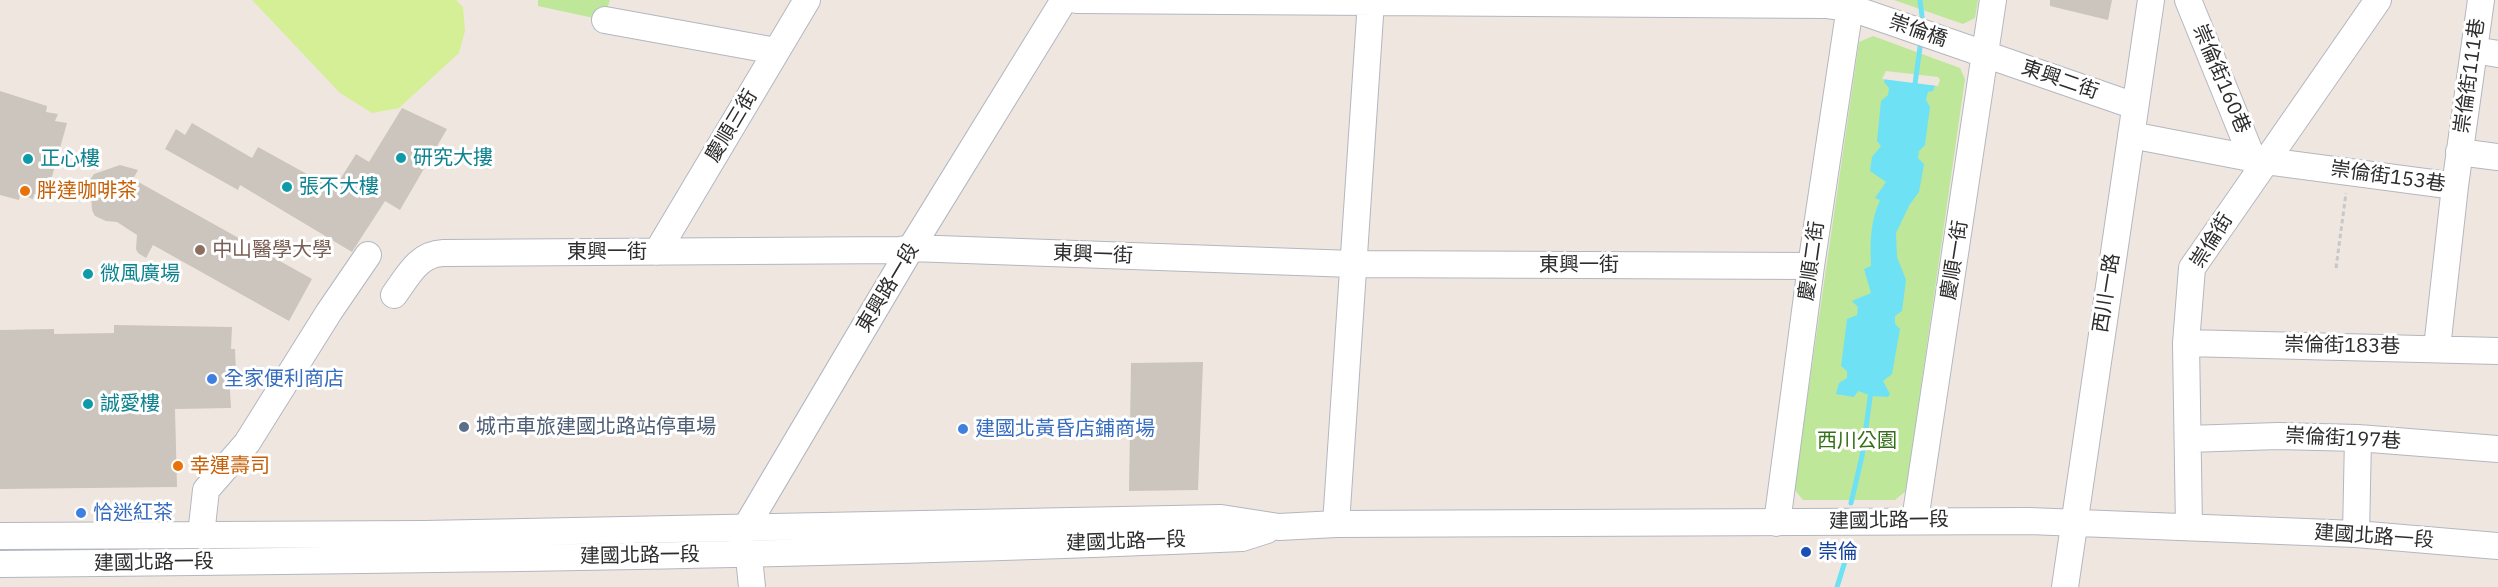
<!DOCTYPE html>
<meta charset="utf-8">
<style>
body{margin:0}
canvas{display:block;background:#efe6df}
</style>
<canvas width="2498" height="587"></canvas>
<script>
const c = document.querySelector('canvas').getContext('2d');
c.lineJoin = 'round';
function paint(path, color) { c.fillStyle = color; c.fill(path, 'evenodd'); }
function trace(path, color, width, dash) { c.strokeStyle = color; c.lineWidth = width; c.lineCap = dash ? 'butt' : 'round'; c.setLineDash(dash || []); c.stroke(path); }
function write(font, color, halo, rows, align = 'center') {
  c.font = font + ' "IBM Plex Sans","Noto Sans TC",sans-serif'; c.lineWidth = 6; c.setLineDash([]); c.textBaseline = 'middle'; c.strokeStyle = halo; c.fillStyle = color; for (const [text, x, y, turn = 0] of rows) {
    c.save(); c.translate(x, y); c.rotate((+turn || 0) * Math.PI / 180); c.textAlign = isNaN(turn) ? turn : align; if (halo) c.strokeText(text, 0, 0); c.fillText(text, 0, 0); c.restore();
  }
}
paint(new Path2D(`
 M538 0H610L603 20 538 6Z
 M1894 0H1978L1975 18 1963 24Z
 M1873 36 1960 68 1965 79 1906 491 1895 500H1803L1794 489 1859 42Z`), '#bee79a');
paint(new Path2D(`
 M252 0H456L463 7 465 31 459 53 399 108 372 113 340 93Z`), '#d4ef96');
paint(new Path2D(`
 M1886 74 1937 80 1933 91 1928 92 1926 100 1930 107 1925 145 1919 151 1918 158 1924 164 1919 192 1910 204 1896 233 1897 257 1906 280 1902 311 1895 316V324L1900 329 1892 374 1883 381 1890 394 1888 397 1872 396 1858 391 1854 397 1836 394 1839 383 1847 378V371L1841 366 1847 319 1857 315 1858 307 1852 301 1871 293 1864 269 1871 266C1870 243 1870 222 1880 200L1875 198 1886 182 1870 171 1872 157 1881 146 1877 141 1881 101 1888 95 1889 88 1884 82Z`), '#6fe1f4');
paint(new Path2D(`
 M1886 71 1938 77 1940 80 1938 86 1882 79Z`), '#efe6df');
trace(new Path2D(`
 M1920 0 1923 25
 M1915 84 1921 40
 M1851 503 1862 456 1871 391
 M1837 587 1847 555`), '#6fe1f4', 5);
paint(new Path2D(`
 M2050 0H2112L2108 20 2050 6Z
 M0 91 47 106 46 112 58 114 55 121 67 123 46 198 34 194 33 199 20 195 19 200 0 195Z
 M402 108 447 129 400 210 385 201 352 252 240 185 238 190 165 149 176 129 185 135 192 123 252 158 258 147 334 189 356 154 369 162Z
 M120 165 138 170 133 179 312 279 289 321 153 245 146 258 138 253 136 249 137 235 117 222 106 221 95 216 92 210 90 180 94 174Z
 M114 325 232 327 231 349H235L236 374 229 375 231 408 175 409 177 487 0 489V330L54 329V334L114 333Z
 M1203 362 1198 490 1129 491 1131 363Z`), '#cbc5be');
const minor = new Path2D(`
 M1077 0 1826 5 1854 9 2135 106
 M2188 0 2258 172
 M605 20 776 51
 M2474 50 2498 54
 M2131 135 2266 161 2455 186 2437 348
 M2459 152 2498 157
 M2455 186 2481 0
 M657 252 807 0
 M394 295C408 276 418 254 443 253L900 250 911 248 1352 264 1811 266
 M2186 343 2498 351
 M2188 439 2278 436 2358 438 2498 449
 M1915 520 1993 0
 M1777 523 1811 266 1851 0
 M1336 524 1371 1
 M2189 527 2186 343 2192 268 2378 0
 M2356 534 2358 438
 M201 535 206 490 247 443 329 312 368 255
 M0 536 425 534 1221 518 1279 527 1336 524 2029 521 2356 534 2498 546
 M0 564C414 560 828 556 1242 538L1267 530
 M752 587 746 527 911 248 1064 0
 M2065 587 2151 0`);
trace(minor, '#b3b7c1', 28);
trace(new Path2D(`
 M2336 268 2346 193`), '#c8c8c8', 3, [4.5, 3]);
trace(minor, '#fff', 26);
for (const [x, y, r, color] of [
 [401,158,6,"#0f9aa8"],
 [28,159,6,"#0f9aa8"],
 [287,187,6,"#0f9aa8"],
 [25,191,6,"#e8710a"],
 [200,250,6,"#8d6e63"],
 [88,274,6,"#0f9aa8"],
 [212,379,6,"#3f7fe0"],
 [88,404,6,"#0f9aa8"],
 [464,427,6,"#5c6f8a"],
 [963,429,6,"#3f7fe0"],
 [178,466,6,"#e8710a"],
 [81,513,6,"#3f7fe0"],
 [1806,552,6,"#1a4fb4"]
]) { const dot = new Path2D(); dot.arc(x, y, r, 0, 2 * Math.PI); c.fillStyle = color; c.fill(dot); trace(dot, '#fff', 2); }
write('20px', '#2d2d2d', '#fff', [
 ["崇倫橋",1918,31,19],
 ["崇倫街111巷",2470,76,-82],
 ["崇倫街160巷",2221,79,67],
 ["東興二街",2060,80,19],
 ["慶順三街",732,126,-59],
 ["崇倫街153巷",2388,177,8],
 ["崇倫街",2212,241,-58],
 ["東興一街",607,252],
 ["東興一街",1093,255,2],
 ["慶順一街",1955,260,-81],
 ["慶順二街",1812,261,-82],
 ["東興一街",1579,265],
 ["東興路一段",888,288,-59],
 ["西川一路",2107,293,-81],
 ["崇倫街183巷",2342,346,1],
 ["崇倫街197巷",2343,439,3],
 ["建國北路一段",1889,521,-1],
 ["建國北路一段",2374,537,4],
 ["建國北路一段",1126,542,-2],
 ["建國北路一段",640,556,-1],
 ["建國北路一段",154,563,-1]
]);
write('20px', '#0d838f', '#fff', [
 ["研究大摟",413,158],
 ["正心樓",40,159],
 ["張不大樓",299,187],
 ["微風廣場",100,274],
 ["誠愛樓",100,404]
], 'left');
write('20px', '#c56008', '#fff', [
 ["胖達咖啡茶",37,191],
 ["幸運壽司",190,466]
], 'left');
write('20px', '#785e54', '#fff', [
 ["中山醫學大學",212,250]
], 'left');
write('20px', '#366cbe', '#fff', [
 ["全家便利商店",224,379],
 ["建國北黃昏店鋪商場",975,429],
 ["恰迷紅茶",93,513]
], 'left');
write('20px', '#4e5e75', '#fff', [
 ["城市車旅建國北路站停車場",476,427]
], 'left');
write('20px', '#357018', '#fff', [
 ["西川公園",1857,441]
]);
write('20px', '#164399', '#fff', [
 ["崇倫",1818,552]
], 'left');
</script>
